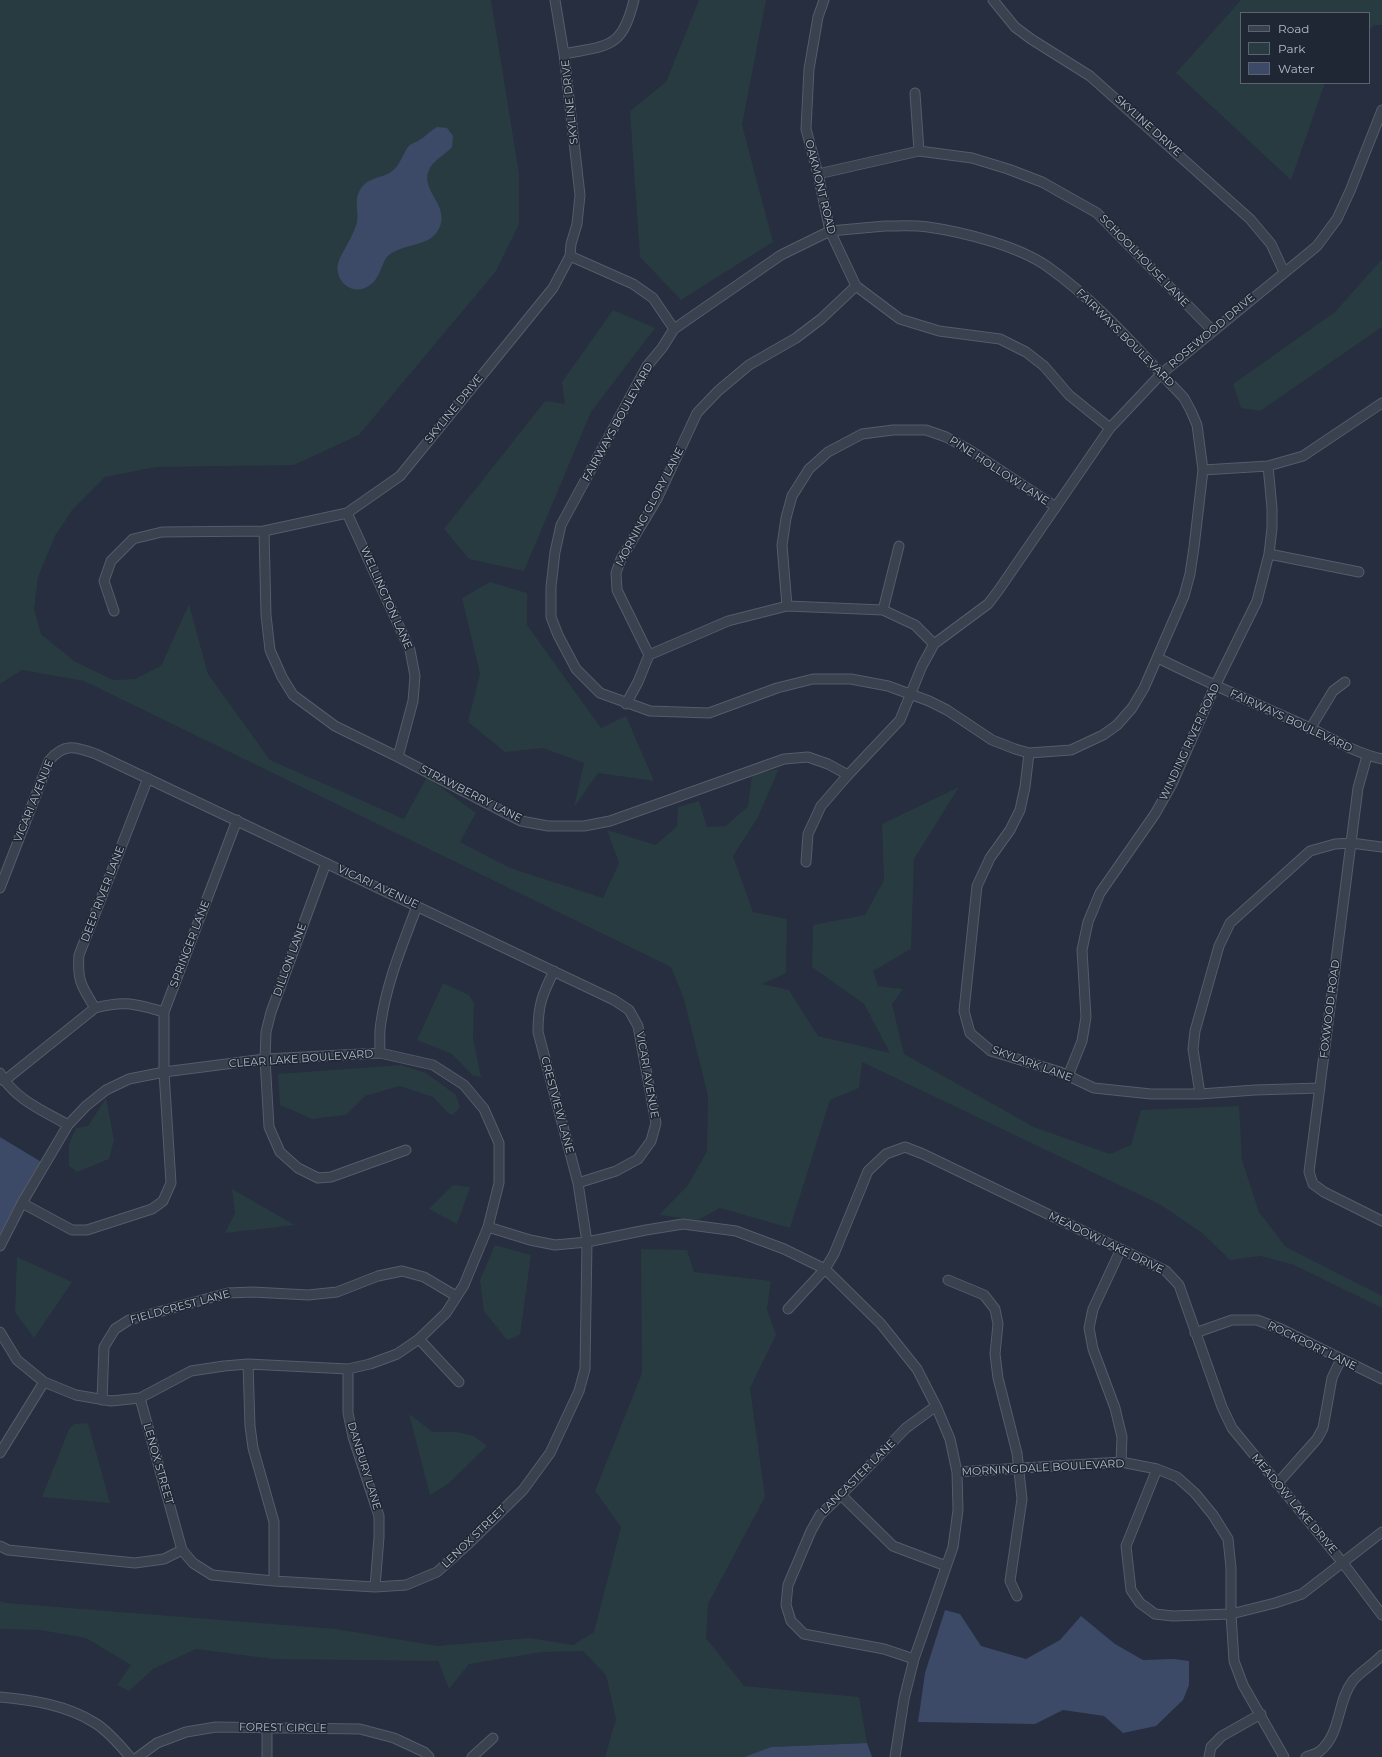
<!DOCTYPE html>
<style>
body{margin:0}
#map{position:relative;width:1382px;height:1757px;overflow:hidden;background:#262e3f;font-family:Montserrat,sans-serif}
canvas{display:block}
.legend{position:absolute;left:1240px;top:12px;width:130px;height:72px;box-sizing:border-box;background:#1f2634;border:1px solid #5c6270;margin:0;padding:5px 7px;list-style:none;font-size:12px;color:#b7bcca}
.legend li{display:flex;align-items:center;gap:8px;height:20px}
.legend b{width:20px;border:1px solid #5c6270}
</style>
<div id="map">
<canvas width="1382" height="1757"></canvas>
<ul class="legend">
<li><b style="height:5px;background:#3a414f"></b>Road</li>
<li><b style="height:11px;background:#283b40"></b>Park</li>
<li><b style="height:11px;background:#3c4a67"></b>Water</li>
</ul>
</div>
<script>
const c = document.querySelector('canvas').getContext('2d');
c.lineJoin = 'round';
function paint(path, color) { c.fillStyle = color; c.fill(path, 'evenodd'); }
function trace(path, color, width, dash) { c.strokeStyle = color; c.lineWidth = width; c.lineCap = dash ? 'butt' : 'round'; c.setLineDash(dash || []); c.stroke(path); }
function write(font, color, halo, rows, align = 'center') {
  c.font = font + ' Montserrat,sans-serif'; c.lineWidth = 3; c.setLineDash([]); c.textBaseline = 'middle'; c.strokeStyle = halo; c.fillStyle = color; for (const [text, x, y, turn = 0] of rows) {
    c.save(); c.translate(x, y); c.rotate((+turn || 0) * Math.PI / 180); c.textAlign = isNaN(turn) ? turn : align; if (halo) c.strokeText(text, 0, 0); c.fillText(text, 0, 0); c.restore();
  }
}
paint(new Path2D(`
 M0 0H491L519 174V224L496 271 359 435 294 465 156 467 105 477 73 509 55 536 38 577 34 609 41 634 74 661 113 680 135 679 161 666 189 604 208 674 270 760 404 819 427 777 476 813 460 842 510 868 603 898 619 863 607 830 656 845 677 826 678 807 699 801 707 827 726 826 748 806 752 774 779 769 758 817 733 856 753 912 787 919 786 973 762 984 789 990 818 1036 890 1053 864 1004 812 967 813 925 865 915 884 880 882 824 959 787 914 859 911 949 873 971 878 986 903 989 892 1004 904 1054 1034 1127 1110 1154 1131 1145 1141 1110 1239 1106 1242 1160 1259 1212 1286 1247 1382 1296V1308L1294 1265 1261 1256 1230 1260 1202 1233 1161 1205 862 1062 859 1088 830 1100 790 1228 720 1208 698 1220 659 1215 688 1185 707 1151 708 1096 684 999 671 967 84 681 22 670 0 684Z
 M699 0H766L742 125 773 242 681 300 640 257 630 111 666 82Z
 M1241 0H1382V25H1374L1369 30V13H1241V83H1325L1291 180 1176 73Z
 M1382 259V327L1260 411 1241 408 1233 384 1335 312Z
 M613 310 655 328 591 412 524 571 469 559 444 529 545 401 565 404 562 382Z
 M490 582 527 593V625L601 728 626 716 654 781 598 773 574 807 584 763 543 748 505 752 468 722 480 674 462 598Z
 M443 983 469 995 474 1003 473 1038 481 1077 473 1076 452 1054 417 1040Z
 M401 1065 426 1073 456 1095 460 1107 453 1115 448 1113 433 1097 400 1086 365 1096 346 1115 312 1119 280 1105 278 1074Z
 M106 1098 114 1140 109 1159 77 1172 69 1166V1144L76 1128 88 1126Z
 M453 1185 470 1187 457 1224 429 1209Z
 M232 1189 295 1225 225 1233 235 1213Z
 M495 1245 531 1255 520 1335 507 1340 484 1311 480 1280Z
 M641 1249 687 1250 694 1272 771 1281 767 1309 776 1335 750 1388 765 1497 708 1604 706 1638 744 1686 859 1697 867 1743 771 1747 744 1757H605L616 1719 606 1675 583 1651 542 1652 469 1664 449 1689 438 1661 273 1659 196 1649 153 1669 129 1691 117 1685 131 1665 86 1638 40 1630 0 1629V1601L6 1603 336 1629 438 1646 530 1638 573 1645 594 1632 621 1527 595 1491 642 1373Z
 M17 1257 72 1282 34 1338 15 1312Z
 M409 1414 433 1432H457L474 1436 487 1446 448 1484 430 1495Z
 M88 1423 110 1503 42 1497 69 1429 74 1424Z`), '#283b40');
paint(new Path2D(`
 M437 127 447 128 453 136 452 147C445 155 433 160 429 170 419 191 454 208 437 232 428 246 403 244 389 255 382 260 381 278 370 285 352 299 330 278 340 258 346 246 354 234 357 222 359 212 354 202 359 192 366 177 380 179 391 172 400 166 402 155 408 147 410 144 414 143 418 141 425 137 430 131 437 127Z
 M0 1137 43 1163 0 1241Z
 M945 1610 960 1614 981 1646 1026 1659 1060 1640 1081 1616 1115 1644 1143 1660 1174 1659 1189 1661V1685L1183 1700 1156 1726 1123 1733 1104 1716 1063 1710 1035 1724 918 1722 925 1673Z
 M867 1743 872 1757H744L771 1747Z`), '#3c4a67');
const minor = new Path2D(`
 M824 0 818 17 809 69 806 129 818 174 830 231 856 286 900 319 939 331 1000 339 1026 352 1044 366 1069 395 1110 428
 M993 0 1015 27 1031 39 1090 76 1250 219 1271 244 1284 272
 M564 54C609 45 622 49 634 0
 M915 93 919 151
 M818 174 919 151 972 158 1008 169 1042 182 1097 213 1213 331
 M885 226C899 226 914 225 928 227 963 232 1019 246 1048 267 1099 303 1141 353 1184 398L1191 411 1197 425 1203 470 1194 547 1190 574 1184 596 1144 688 1132 708 1117 725 1103 735 1071 750 1029 753 1015 749 992 740 947 710 929 701 888 686 851 679H813L777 688 709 713 650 711 600 693 576 669 558 635 551 617V587L555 552 561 525 647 366 662 348 674 329 781 255 830 231Z
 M570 256 633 284 653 298 674 329
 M1203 470 1268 466 1303 456 1382 403
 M347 513 410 650 415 676 413 701 398 757
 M264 531 266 615 270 650 282 677 293 695 335 726 398 757 521 821 548 826H584L610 821 784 759 808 757 828 764 848 775
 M1269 554 1359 572
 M787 606 782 545 786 518 792 496 809 469 828 452 862 434 893 430H926L946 437 968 449 1056 507
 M883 610 899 546
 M114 611 104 581 111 561 133 539 162 532 264 531 347 513 400 476 553 288 570 256 571 244 577 224 580 195 564 54 555 0
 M649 655 617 590 616 573 621 559 657 499 697 413 718 391 749 365 796 338 821 319 856 286
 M1158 658C1208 683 1259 705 1310 728 1334 740 1356 753 1382 759
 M626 704 638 682 649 655 728 621 787 606 883 610 915 625 934 644
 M1310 729 1333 691 1345 682
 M1029 753 1025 787 1020 810 1010 830 990 858 977 886 964 1011 970 1033 991 1051 1060 1072 1094 1088 1151 1094H1200L1255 1090 1320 1088
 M1367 756 1358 788 1309 1172 1313 1184 1324 1192 1382 1221
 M806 862 808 834 821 806 848 775 900 720 922 666 934 644 988 604 998 591 1110 428 1161 374 1317 246 1337 219 1350 191 1382 110
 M326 863 271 1012 266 1032 265 1059 269 1127 280 1152 298 1168 318 1178 331 1177 406 1150
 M0 888 49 761C64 742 76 747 96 754L614 1000 629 1010 638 1026 656 1123 651 1141 638 1159 616 1171 578 1183
 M95 1008C82 987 77 981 79 955L148 778
 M380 1053C380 1043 379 1032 381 1022 387 981 403 944 417 906
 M0 1073C14 1099 44 1111 68 1125
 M1068 1076 1082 1041 1086 1017 1082 950 1088 922 1100 893 1155 814 1172 784 1215 686 1257 601 1269 554 1272 528V508L1268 466
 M4 1081 95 1008C125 1000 135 1004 164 1012
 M1200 1094 1193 1049 1195 1031 1219 946 1230 923 1310 851 1335 844 1351 843 1382 847
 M22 1203 72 1230H87L152 1209 163 1201 171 1183 164 1072V1012L237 820
 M488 1227 530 1240 555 1245 587 1242 646 1230 683 1224 736 1231 784 1249 825 1269 881 1324 917 1369 936 1406 950 1439 957 1472 958 1510 953 1547 914 1659 904 1699 895 1757
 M0 1246 22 1203 68 1125 86 1106 106 1090 129 1079 164 1072 265 1059 380 1053 433 1065 464 1085 484 1109 499 1143V1183L488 1227 464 1285 446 1313 419 1339 397 1354 370 1364 348 1369 248 1364 224 1366 191 1371 140 1398 111 1401 76 1395 44 1382 17 1360 0 1332
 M1121 1249 1093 1309 1089 1328 1093 1349 1115 1408 1122 1437 1121 1462
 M948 1280 984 1295 995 1309 998 1324 995 1354 998 1378 1017 1453 1022 1499 1010 1581 1017 1596
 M788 1309 825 1269 834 1254 868 1171 886 1154 905 1147 923 1154 1166 1271 1179 1285 1222 1407 1232 1428 1343 1563 1382 1615
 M1195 1333 1232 1320H1257L1281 1329 1382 1379
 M419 1339 459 1382
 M248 1364 250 1426 253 1448 274 1522V1581
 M348 1369V1413L353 1437 379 1516V1537L375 1587
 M140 1398 182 1550 193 1563 212 1575 274 1581 375 1587 406 1585 437 1572 466 1546 523 1490 550 1453 579 1391 585 1369 587 1242 578 1183 538 1032C538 1005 542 995 554 971
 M102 1400 104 1347 115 1329 129 1320 228 1293 253 1292 308 1295 337 1292 378 1276 402 1271 424 1277 456 1296
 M0 1453 44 1382
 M1157 1469 1126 1546 1131 1590 1140 1603 1155 1614 1173 1616 1231 1614 1275 1603 1302 1594 1382 1532
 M957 1472 1121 1462 1157 1469 1177 1477 1195 1493 1213 1515 1228 1539 1231 1568V1614L1234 1661 1243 1685 1284 1757
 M1277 1484 1317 1439 1323 1428 1332 1378 1341 1359
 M841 1495 893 1546 946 1566
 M0 1546 8 1550 135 1563 164 1559 182 1550
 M914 1659 884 1649 804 1634 791 1621 786 1605 788 1585 811 1531 820 1515 841 1495 906 1428 936 1406
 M0 1697C32 1700 67 1705 95 1723 108 1731 120 1745 130 1757
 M267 1727V1757
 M138 1757 157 1743 186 1732 216 1727 360 1729 394 1738 424 1752 429 1757
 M472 1757 493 1738
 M1209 1757 1211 1747 1222 1736 1261 1714
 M1306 1757C1311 1755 1317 1754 1320 1751 1341 1734 1337 1702 1352 1682 1357 1674 1374 1664 1382 1655`);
trace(minor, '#555c6a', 11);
trace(minor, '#3a414f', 9);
write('11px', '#b7bcca', '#1f2634', [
 ["SKYLINE DRIVE",570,102,-96],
 ["SKYLINE DRIVE",1148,126,42],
 ["OAKMONT ROAD",820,187,76],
 ["SCHOOLHOUSE LANE",1144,261,46],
 ["ROSEWOOD DRIVE",1212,331,-40],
 ["FAIRWAYS BOULEVARD",1125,338,45],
 ["SKYLINE DRIVE",454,409,-51],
 ["FAIRWAYS BOULEVARD",618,422,-61],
 ["PINE HOLLOW LANE",999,471,33],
 ["MORNING GLORY LANE",650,507,-62],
 ["WELLINGTON LANE",386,598,66],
 ["FAIRWAYS BOULEVARD",1291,721,25],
 ["WINDING RIVER ROAD",1190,742,-65],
 ["STRAWBERRY LANE",471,794,27],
 ["VICARI AVENUE",34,801,-68],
 ["VICARI AVENUE",378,887,25],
 ["DEEP RIVER LANE",103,894,-69],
 ["SPRINGER LANE",190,944,-69],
 ["DILLON LANE",290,960,-70],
 ["FOXWOOD ROAD",1330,1009,-83],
 ["CLEAR LAKE BOULEVARD",301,1059,-4],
 ["SKYLARK LANE",1032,1064,20],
 ["VICARI AVENUE",647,1075,80],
 ["CRESTVIEW LANE",557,1105,75],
 ["MEADOW LAKE DRIVE",1106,1243,26],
 ["FIELDCREST LANE",180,1307,-15],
 ["ROCKPORT LANE",1312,1346,26],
 ["LENOX STREET",158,1464,74],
 ["DANBURY LANE",364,1466,73],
 ["MORNINGDALE BOULEVARD",1043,1468,-3],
 ["LANCASTER LANE",858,1477,-45],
 ["MEADOW LAKE DRIVE",1294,1504,50],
 ["LENOX STREET",474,1537,-44],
 ["FOREST CIRCLE",283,1728,1]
]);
</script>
